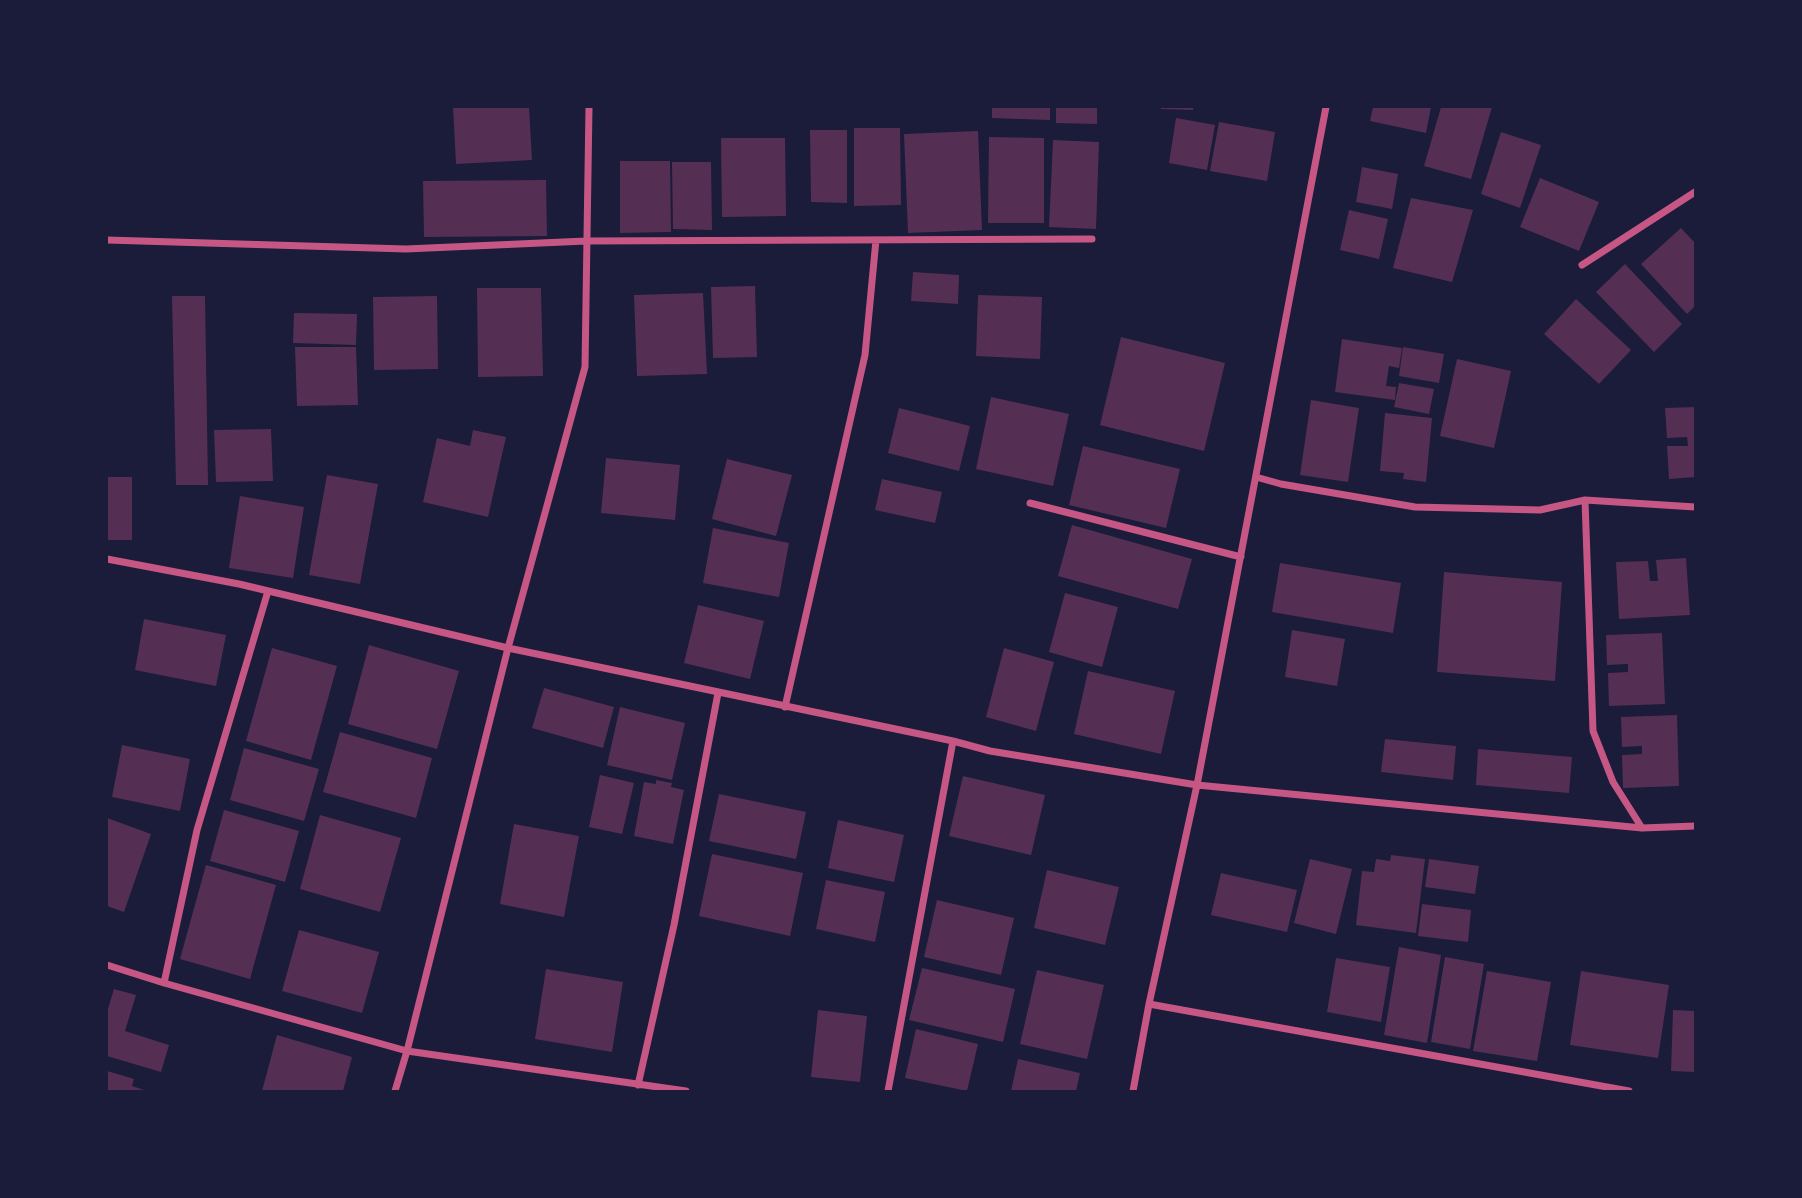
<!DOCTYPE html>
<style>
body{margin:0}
#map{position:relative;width:1802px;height:1198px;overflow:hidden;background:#1b1b3a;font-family:"PT Sans",sans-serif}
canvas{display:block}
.frame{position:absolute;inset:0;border:108px solid #1b1b3a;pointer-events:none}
</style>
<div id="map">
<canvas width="1802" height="1198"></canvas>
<div class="frame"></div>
</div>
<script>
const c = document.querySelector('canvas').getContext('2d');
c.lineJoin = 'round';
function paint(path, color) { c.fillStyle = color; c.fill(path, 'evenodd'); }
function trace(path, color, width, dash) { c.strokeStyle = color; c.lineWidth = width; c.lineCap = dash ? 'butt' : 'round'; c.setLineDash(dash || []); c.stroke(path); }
paint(new Path2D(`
 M453 107H529L532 160 456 164Z
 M992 107H1050V120L992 118Z
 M1056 107H1097V124L1056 123Z
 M1161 107H1193V110L1161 109Z
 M1373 107H1431L1426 133 1370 121Z
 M1441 107H1492L1471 179 1424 166Z
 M1176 118 1215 125 1207 170 1169 163Z
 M1219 122 1275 132 1267 181 1210 171Z
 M854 128H900L901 205 854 206Z
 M810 130H847V203L811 202Z
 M978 131 982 230 908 233 904 134Z
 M1501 132 1541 145 1520 208 1481 194Z
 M989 137 1044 138V223H988Z
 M721 138H785L786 216 722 217Z
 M1053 140 1099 142 1096 229 1049 227Z
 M620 161H670L671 232 620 233Z
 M672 162H711L712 230 673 229Z
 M1362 167 1398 174 1392 209 1356 202Z
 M1540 178 1599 202 1579 251 1520 227Z
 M546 180 547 236 424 237 423 181Z
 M1411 198 1473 210 1452 282 1393 268Z
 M1349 210 1388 219 1379 259 1340 250Z
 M1681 228 1695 243V306L1687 314 1641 264Z
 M1625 264 1682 324 1654 352 1596 292Z
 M913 272 959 275 958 304 911 301Z
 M755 286 757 357 713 358 711 287Z
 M477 288H541L543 376 478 377Z
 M703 293 707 374 637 376 634 295Z
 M978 295 1042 297 1040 359 976 356Z
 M172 296H205L208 485H176Z
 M437 296 438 369 374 370 373 297Z
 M1576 299 1631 350 1599 384 1544 334Z
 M294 313 357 314 356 345 293 343Z
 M1121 337 1225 363 1204 451 1100 425Z
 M1342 339 1402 348 1399 368 1389 366 1386 386 1396 387 1395 400 1335 392Z
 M295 347H356L358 405 297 406Z
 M1403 347 1444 354 1439 383 1399 376Z
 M1457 359 1511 371 1494 448 1440 436Z
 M1399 383 1434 389 1429 414 1394 407Z
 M991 397 1069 414 1053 486 976 469Z
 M1311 400 1359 408 1348 482 1300 475Z
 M1695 407V477L1669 479 1667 446H1688L1687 437 1667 438 1665 408Z
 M899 408 970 426 959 471 888 453Z
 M1385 413 1432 418 1426 482 1403 479 1404 473 1380 471Z
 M271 429 273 481 216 482 214 430Z
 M473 430 506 437 488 517 423 502 437 438 470 446Z
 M1083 446 1180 469 1166 528 1069 505Z
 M606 458 680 465 675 520 601 513Z
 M727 459 792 475 776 536 712 519Z
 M327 475 378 484 360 584 309 575Z
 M107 477H132V540H107Z
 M882 479 942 492 935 523 875 510Z
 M240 496 304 507 293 578 229 568Z
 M1072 525 1192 559 1178 609 1058 576Z
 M713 528 789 543 779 597 703 583Z
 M1686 558 1690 615 1619 619 1616 562 1648 561 1650 581H1658L1656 560Z
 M1280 563 1401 583 1393 633 1272 612Z
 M1444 572 1562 582 1555 681 1437 672Z
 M1065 593 1118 607 1102 667 1049 652Z
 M698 605 764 621 750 679 684 663Z
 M144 619 226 635 216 686 135 670Z
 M1292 630 1345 639 1337 686 1285 677Z
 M1662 633 1665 704 1609 706 1608 673 1628 672V664L1607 665 1606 635Z
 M369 645 459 671 437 749 348 724Z
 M272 648 337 666 311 760 246 741Z
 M1004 648 1054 662 1036 731 986 717Z
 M1088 671 1175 691 1161 754 1074 734Z
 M544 688 614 707 603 748 532 728Z
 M620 707 685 723 672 780 607 765Z
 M1677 715 1679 786 1623 788 1622 755 1642 754V746L1622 747 1621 717Z
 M340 732 432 758 416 818 323 792Z
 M1385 739 1456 746 1453 780 1381 772Z
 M122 745 190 759 180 811 112 797Z
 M244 748 319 769 304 821 230 800Z
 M1478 749 1572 757 1569 793 1476 785Z
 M600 775 634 783 622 834 589 827Z
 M963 776 1045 795 1031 855 949 836Z
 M656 780 672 783 671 787 684 790 673 844 634 836 644 782 656 784Z
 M719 794 806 812 796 859 709 841Z
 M224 810 299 831 285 882 210 861Z
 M320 815 401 838 380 912 300 889Z
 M107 818 151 834 124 912 107 906Z
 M838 820 904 835 894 882 828 868Z
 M514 824 579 836 564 917 500 904Z
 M712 854 803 873 790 936 699 916Z
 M1391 855 1425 859 1416 933 1356 925 1362 871 1374 872 1376 859 1390 861Z
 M1310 859 1352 869 1336 934 1294 923Z
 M1429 859 1479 866 1475 894 1425 887Z
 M206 865 276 885 250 979 180 959Z
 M1047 870 1119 887 1105 945 1034 928Z
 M1221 873 1297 890 1287 932 1211 915Z
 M826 880 885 892 875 942 816 929Z
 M937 900 1014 918 1001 975 924 957Z
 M1422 904 1471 910 1468 942 1418 936Z
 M299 930 379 952 362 1013 282 991Z
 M1399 947 1441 955 1427 1043 1384 1035Z
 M1445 957 1484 964 1470 1049 1431 1042Z
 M1336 958 1390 967 1381 1022 1327 1012Z
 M922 968 1015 989 1003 1042 909 1020Z
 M546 969 623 982 612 1052 535 1039Z
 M1037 970 1104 985 1087 1059 1020 1044Z
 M1487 971 1551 982 1537 1061 1473 1051Z
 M1581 971 1669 985 1658 1058 1570 1045Z
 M114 989 136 995 125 1031 169 1045 161 1072 107 1056V1012Z
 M818 1010 867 1016 860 1082 811 1077Z
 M1673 1010 1695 1011V1072L1671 1071Z
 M916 1029 978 1044 967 1091 905 1078Z
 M277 1035 352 1057 343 1091H262Z
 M1018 1059 1080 1073 1076 1091H1011Z
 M107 1071 134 1079 132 1086 147 1091H107Z`), '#542f53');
trace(new Path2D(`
 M107 240 406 249 586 241 1092 239
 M1582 265 1695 192
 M1256 477 1281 484 1415 507 1540 510 1585 500 1695 507
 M1585 500 1593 731 1613 782 1642 828
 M1030 503 1241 557
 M107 559 239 584 508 648 953 741 990 751 1197 785 1642 828 1695 826
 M785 707 865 355 876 240
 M107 965 164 983 407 1051 686 1091
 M164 983 197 830 268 591
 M1149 1004 1629 1091
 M638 1085 674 925 718 693
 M395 1091 407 1051 508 648 585 367 589 107
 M888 1091 953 741
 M1133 1091 1149 1004 1197 785 1326 107`), '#c65784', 7);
</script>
